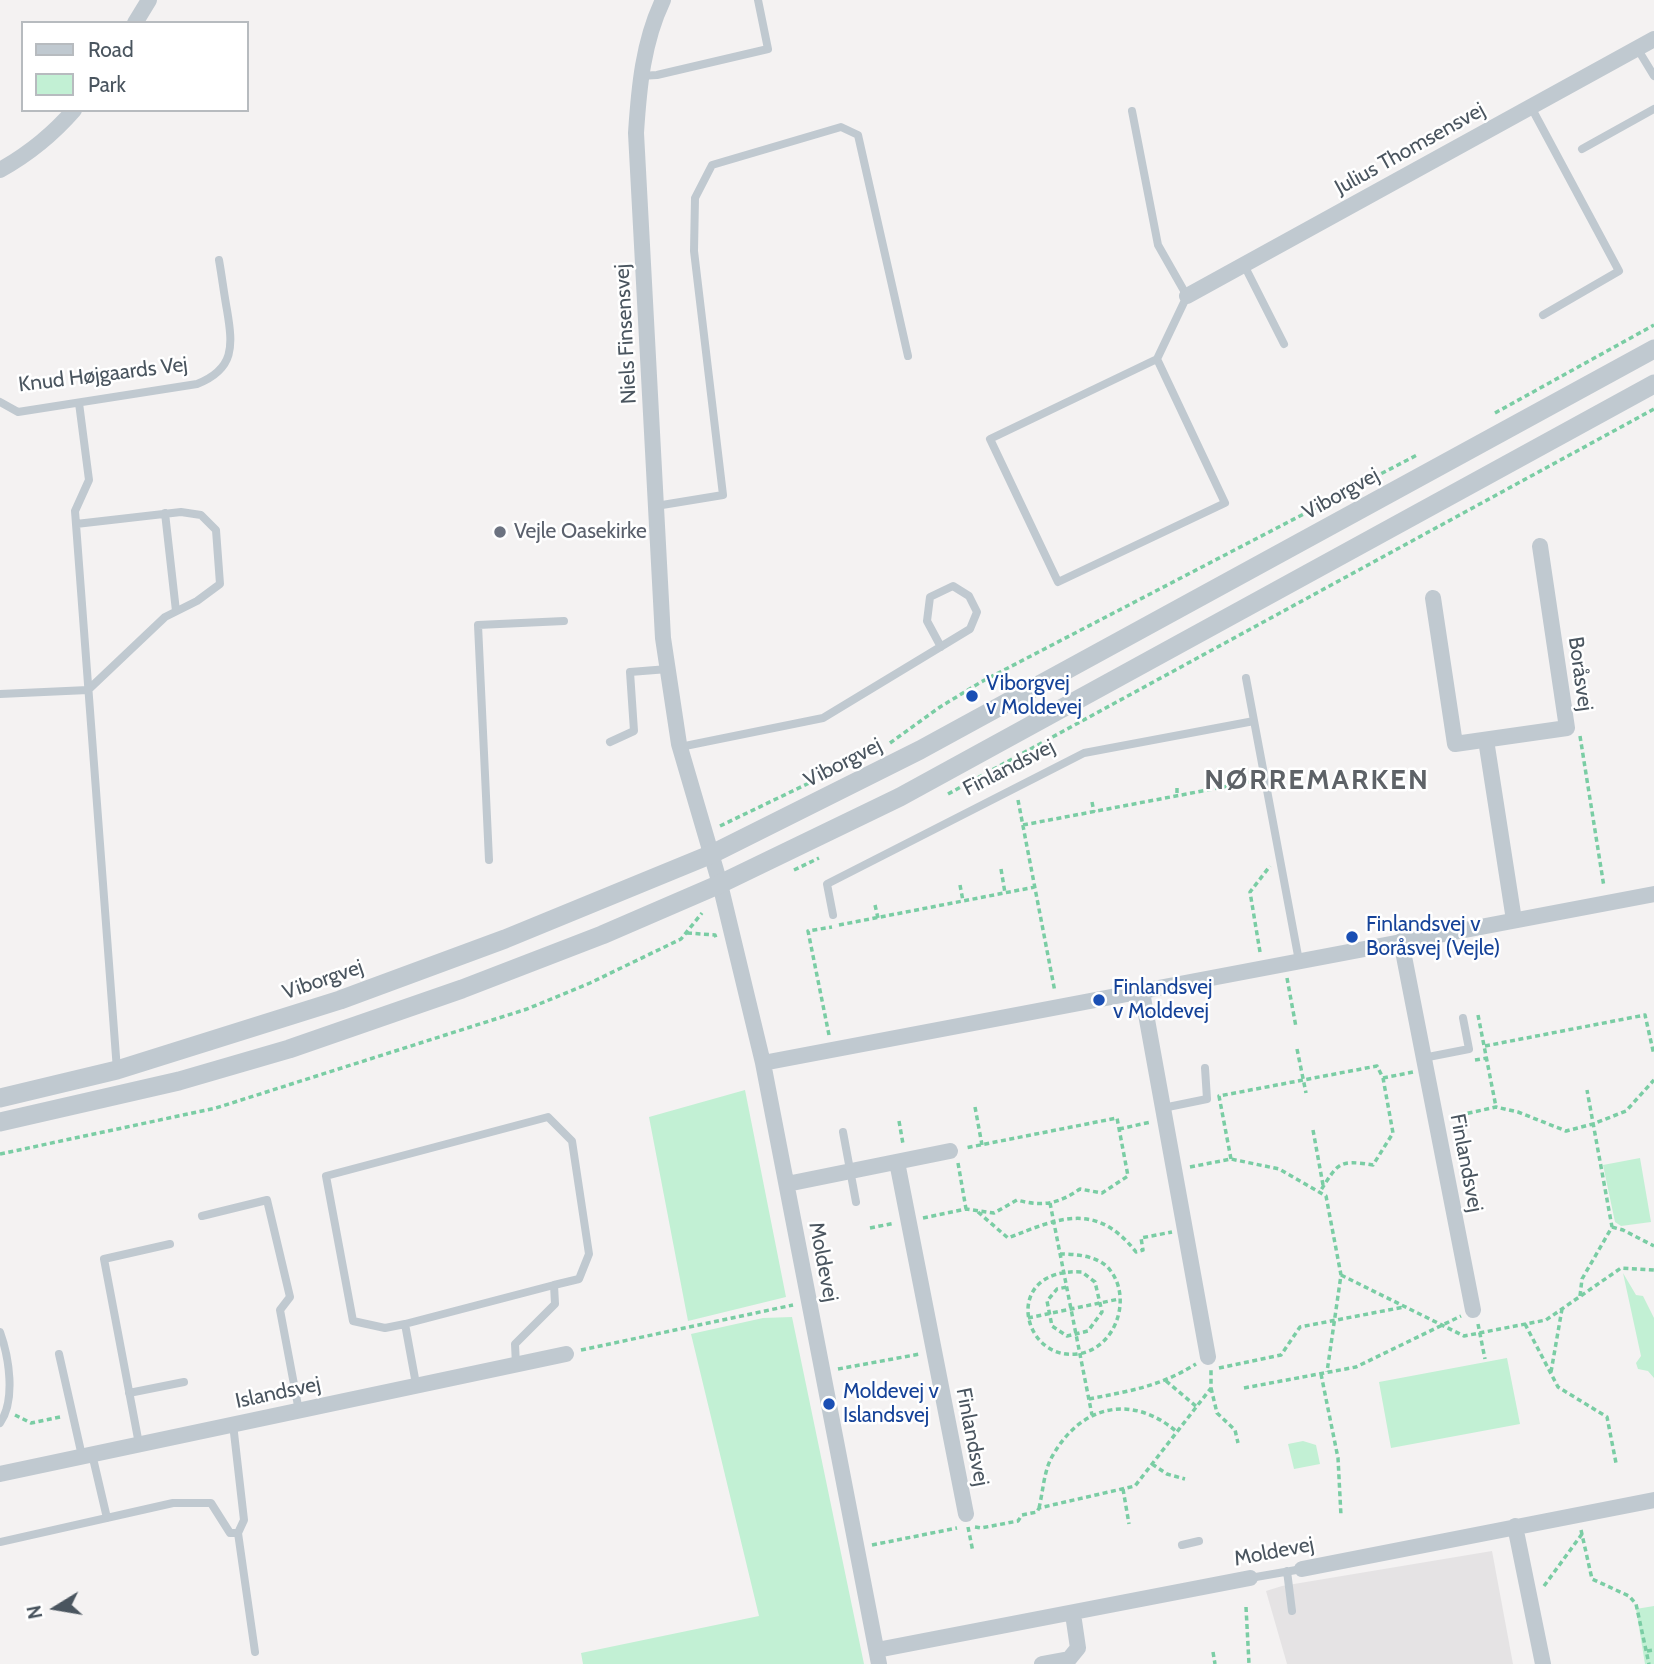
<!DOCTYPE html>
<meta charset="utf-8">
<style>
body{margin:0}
#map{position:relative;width:1654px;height:1664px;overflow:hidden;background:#f4f2f2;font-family:Cabin,sans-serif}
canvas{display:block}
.legend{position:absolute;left:21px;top:21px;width:228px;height:91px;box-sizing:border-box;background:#fff;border:2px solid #b7bbbf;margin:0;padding:9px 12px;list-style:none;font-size:21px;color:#4a555f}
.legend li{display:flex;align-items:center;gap:14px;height:35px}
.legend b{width:35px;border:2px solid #b7bbbf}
.north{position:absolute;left:21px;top:1573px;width:70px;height:70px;-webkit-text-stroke:5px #fff;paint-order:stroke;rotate:259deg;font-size:19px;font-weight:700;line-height:28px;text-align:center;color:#4a555f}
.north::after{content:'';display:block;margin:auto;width:24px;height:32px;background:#4a555f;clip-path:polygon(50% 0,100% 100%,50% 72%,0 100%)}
</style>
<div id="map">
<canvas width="1654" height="1664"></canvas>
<ul class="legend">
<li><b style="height:9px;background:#c0c9d0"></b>Road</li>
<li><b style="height:19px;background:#c2f0d4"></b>Park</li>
</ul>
<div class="north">N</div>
</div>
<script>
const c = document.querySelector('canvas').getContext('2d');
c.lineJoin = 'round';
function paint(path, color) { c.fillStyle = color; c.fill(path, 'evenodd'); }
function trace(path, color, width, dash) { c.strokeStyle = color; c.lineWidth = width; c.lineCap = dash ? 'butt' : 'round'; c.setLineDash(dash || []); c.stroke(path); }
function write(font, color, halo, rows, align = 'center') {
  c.font = font + ' Cabin,sans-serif'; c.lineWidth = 5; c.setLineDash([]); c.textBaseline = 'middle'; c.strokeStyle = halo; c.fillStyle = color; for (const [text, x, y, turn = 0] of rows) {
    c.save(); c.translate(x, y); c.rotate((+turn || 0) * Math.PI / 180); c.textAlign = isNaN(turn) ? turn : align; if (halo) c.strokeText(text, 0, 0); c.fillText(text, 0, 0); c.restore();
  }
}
paint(new Path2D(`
 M1492 1551 1513 1664H1287L1266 1591 1282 1586Z`), '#e5e3e4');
paint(new Path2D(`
 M745 1090 786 1297 688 1321 649 1117Z
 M1640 1158 1651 1222 1621 1226 1615 1222 1603 1165Z
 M1623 1273 1636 1295 1643 1296 1654 1318V1378L1648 1371 1638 1369 1636 1363 1641 1356Z
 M792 1317 864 1664H583L581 1653 759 1616 691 1334 763 1318Z
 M1507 1358 1520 1424 1391 1448 1379 1382Z
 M1303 1441 1316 1445 1320 1464 1294 1469 1288 1444Z
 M1654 1606V1664H1645L1636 1609Z`), '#c2f0d4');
trace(new Path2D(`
 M1495 413 1654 325
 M1580 736 1604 887
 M890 743 940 707 981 682 1417 455
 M1218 768 1221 787
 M1177 788V796
 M948 794 1654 409
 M1018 800 1055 992
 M1092 802 1094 812
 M1023 825 1255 781
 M720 826 830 773
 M1001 869 1005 893
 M794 870 819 858
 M960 885 963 901
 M875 905 878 918
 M839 925 1035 887
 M687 933 715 935 716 938
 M1260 952 1250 892 1270 866
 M1287 978 1296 1027
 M1478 1015 1496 1107
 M829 1035 808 931 832 927
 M1485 1046 1645 1015 1654 1055
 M1297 1049 1306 1093
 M1475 1060 1487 1058
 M1383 1078 1413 1072
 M975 1107 982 1145
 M1451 1117 1496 1107 1518 1112 1566 1131 1593 1124 1626 1111 1654 1080
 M899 1121 903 1144
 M1119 1129 1151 1122
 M1313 1130 1323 1185
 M0 1154 216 1108 527 1009 590 983 681 939 702 913
 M1231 1159 1219 1096 1377 1066 1383 1078 1393 1133 1373 1165C1337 1159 1338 1164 1319 1193
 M958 1163 966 1209
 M1190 1167 1231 1159 1279 1169 1326 1196 1341 1275 1327 1372
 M1050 1203 1092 1415
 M978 1212 1008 1238C1059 1218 1096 1201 1136 1252L1143 1250 1141 1238 1172 1232
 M923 1218 966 1209 994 1213 1017 1200C1043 1207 1058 1204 1080 1189L1102 1193 1128 1176 1117 1118 965 1148
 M1612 1227 1623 1230 1654 1246
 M870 1228 895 1223
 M1060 1254C1077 1254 1099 1256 1110 1270 1133 1299 1115 1350 1077 1354 1021 1361 1001 1267 1082 1272L1095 1282 1102 1312 1088 1331 1067 1336 1052 1326 1047 1301 1057 1289 1067 1287
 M1341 1275 1464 1336 1546 1320 1621 1268 1654 1270
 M1580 1296 1582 1279 1612 1227 1587 1090
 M1028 1318 1119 1299
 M1478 1324 1485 1359
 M1525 1324 1558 1387 1607 1417 1616 1463
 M581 1350 793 1305
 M1219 1368 1281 1355 1300 1327 1404 1307
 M838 1369 920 1354
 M1551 1372 1562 1309
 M1321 1374 1338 1458 1341 1516
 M1166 1381 1197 1407
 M1211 1388 1217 1413 1235 1430 1238 1443
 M1244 1388 1356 1367 1461 1316
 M1089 1399C1129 1391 1159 1387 1196 1364
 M15 1415 31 1423 60 1417
 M1152 1464 1167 1474 1185 1479
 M1123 1489 1129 1524
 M1039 1508C1043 1492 1044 1469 1053 1455 1082 1404 1133 1394 1177 1432
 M968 1527 973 1552
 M975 1527 981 1528 1018 1521 1022 1515 1037 1512 1039 1508 1135 1486 1211 1388V1370
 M1581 1530 1592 1579 1629 1596 1636 1604 1649 1664
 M872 1545 957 1528
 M1544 1586 1582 1534
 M1246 1607 1249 1664
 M1647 1651 1654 1650
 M1213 1652 1215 1664`), '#7acda4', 3.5, [5, 3.5]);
trace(new Path2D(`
 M1637 48 1654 76
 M640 76 657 75 768 49 758 0
 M1531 107 1619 271 1543 315
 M1132 111 1158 245 1187 296 1157 359 990 439 1058 582 1225 503 1157 359
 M1582 149 1654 109
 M1244 265 1284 344
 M0 402 18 412 197 384C235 369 233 346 227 310 224 294 222 277 219 260
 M79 403 89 480 75 511 117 1070
 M656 506 723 495 694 251 695 198 712 165 841 127 858 135 908 356
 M165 513 176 611
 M1246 678 1299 961
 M0 694 88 690 165 617 197 601 220 584 216 530 201 515 181 512 76 524
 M610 742 634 731 630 672 668 669
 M680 747 823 718 970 629 977 612 969 596 953 586 930 597 927 621 941 647
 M489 860 478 625 564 621
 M833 915 827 884 1084 753 1254 721
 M1423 1058 1469 1049 1463 1018
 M1163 1108 1207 1099 1205 1068
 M843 1132 856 1202
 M202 1216 267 1200 290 1297 280 1310 299 1411
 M405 1324 554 1285
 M0 1332C9 1357 16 1400 0 1423
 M59 1354 82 1456
 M416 1384 405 1324 385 1328 353 1321 326 1176 548 1117 572 1141 589 1254 579 1279 554 1285 555 1304 515 1344 516 1365
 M129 1393 184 1382
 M233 1424 244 1520 238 1533
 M139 1444 104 1259 170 1244
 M92 1454 107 1518
 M0 1542 173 1503H211L230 1533H238L255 1652
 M1182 1545 1199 1541
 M1287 1571 1292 1611
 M1250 1578 1302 1569`), '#c0c9d0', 8);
trace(new Path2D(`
 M663 0C643 42 639 87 636 133L663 638 679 744 720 884 763 1063 879 1664
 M135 23 149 0
 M0 170C27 155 54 133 74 110
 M1187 296 1654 39
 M1433 598 1455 744 1567 728 1540 546
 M1486 740 1514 920
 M1401 941 1473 1310
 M1142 992 1208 1357
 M763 1063 1654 894
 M897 1162 966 1514
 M787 1184 950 1151
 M0 1474 566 1354
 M1515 1526 1543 1664
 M1302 1569 1654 1500
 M877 1650 1250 1578
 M1042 1664 1069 1659 1078 1648 1073 1614`), '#c0c9d0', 16);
trace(new Path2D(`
 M0 1098 117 1070 340 1000 505 939 712 854 920 750 1654 349
 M0 1122 179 1081 289 1049 462 989 602 935 720 884 900 797 1654 384`), '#c0c9d0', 19);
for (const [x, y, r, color] of [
 [500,532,7,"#6b7280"],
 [972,696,7,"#1a4fb4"],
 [1352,937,7,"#1a4fb4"],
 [1099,1000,7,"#1a4fb4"],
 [829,1404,7,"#1a4fb4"]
]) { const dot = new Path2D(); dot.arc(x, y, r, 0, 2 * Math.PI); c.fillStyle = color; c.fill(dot); trace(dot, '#fff', 2.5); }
write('21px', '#4a555f', '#fff', [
 ["Julius Thomsensvej",1410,149,-29],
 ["Niels Finsensvej",626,334,-93],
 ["Knud Højgaards Vej",103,375,-7],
 ["Viborgvej",1341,494,-29],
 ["Boråsvej",1580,674,82],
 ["Viborgvej",843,763,-27],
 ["Finlandsvej",1009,768,-27],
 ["Viborgvej",323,980,-19],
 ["Finlandsvej",1466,1163,79],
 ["Moldevej",823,1262,79],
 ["Islandsvej",278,1393,-12],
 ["Finlandsvej",972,1437,79],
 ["Moldevej",1274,1552,-11]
]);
write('21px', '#5b616d', '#fff', [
 ["Vejle Oasekirke",514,532]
], 'left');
write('21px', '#164399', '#fff', [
 ["Viborgvej",986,684],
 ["v Moldevej",986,708],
 ["Finlandsvej v",1366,925],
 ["Boråsvej (Vejle)",1366,949],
 ["Finlandsvej",1113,988],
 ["v Moldevej",1113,1012],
 ["Moldevej v",843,1392],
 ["Islandsvej",843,1416]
], 'left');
c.letterSpacing = '2px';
write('bold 28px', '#5e6267', '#fff', [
 ["NØRREMARKEN",1317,781]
]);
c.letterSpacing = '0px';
</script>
